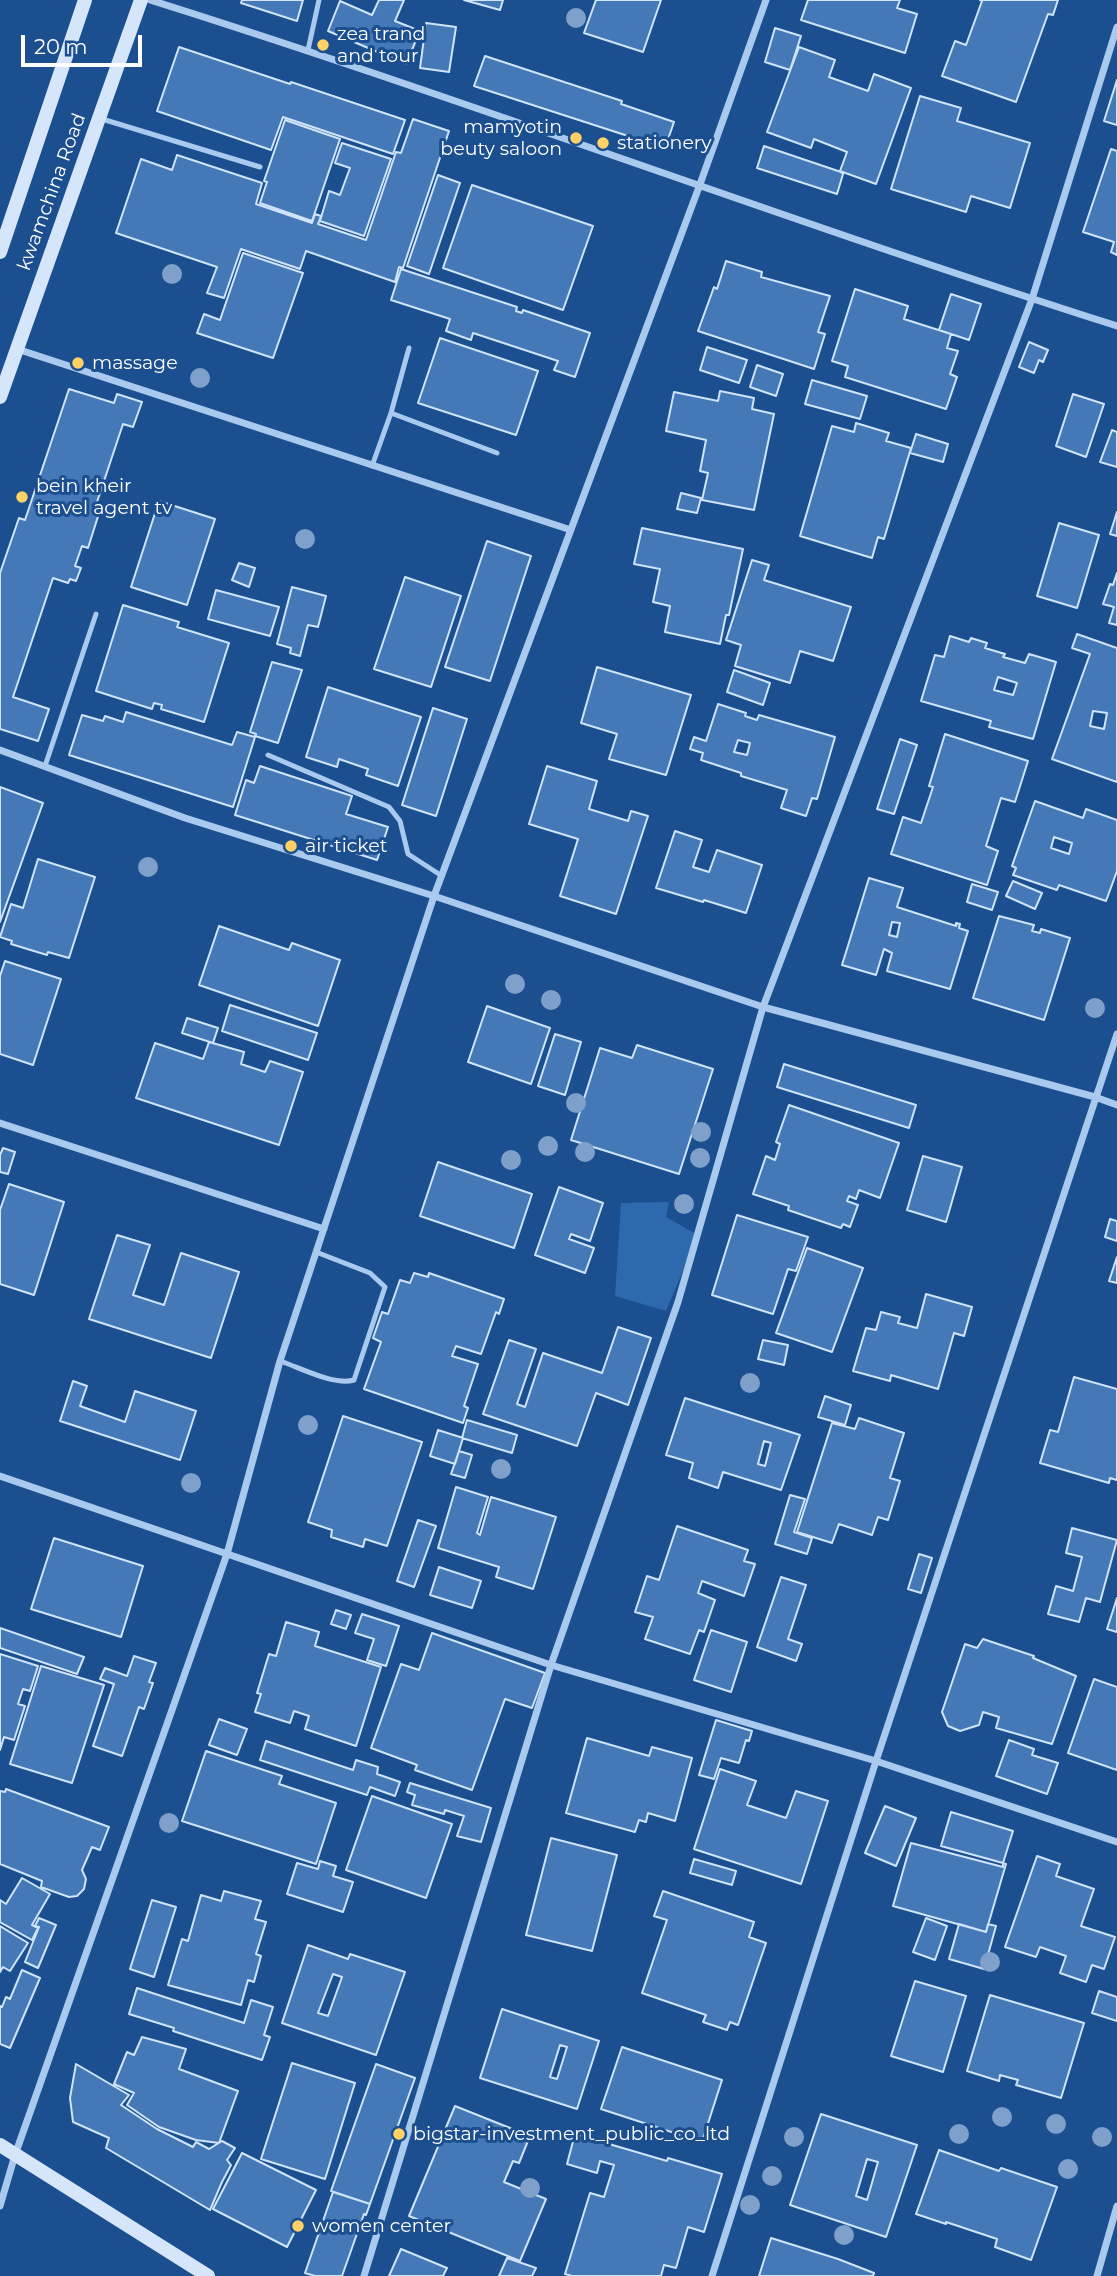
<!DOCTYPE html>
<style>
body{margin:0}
#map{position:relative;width:1117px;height:2276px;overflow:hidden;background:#1b4f8f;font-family:Montserrat,sans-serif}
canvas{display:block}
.scale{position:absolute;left:21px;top:35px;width:121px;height:32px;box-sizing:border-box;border:4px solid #fff;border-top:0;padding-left:9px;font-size:21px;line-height:24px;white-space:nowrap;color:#fff;-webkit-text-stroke:5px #1b4f8f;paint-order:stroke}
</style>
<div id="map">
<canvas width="1117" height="2276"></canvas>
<div class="scale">20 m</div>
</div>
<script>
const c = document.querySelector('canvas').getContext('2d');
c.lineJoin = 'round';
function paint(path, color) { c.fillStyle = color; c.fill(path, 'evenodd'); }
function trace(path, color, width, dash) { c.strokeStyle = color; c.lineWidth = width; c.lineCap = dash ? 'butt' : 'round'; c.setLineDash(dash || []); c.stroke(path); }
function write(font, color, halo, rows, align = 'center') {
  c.font = font + ' Montserrat,sans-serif'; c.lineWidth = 6; c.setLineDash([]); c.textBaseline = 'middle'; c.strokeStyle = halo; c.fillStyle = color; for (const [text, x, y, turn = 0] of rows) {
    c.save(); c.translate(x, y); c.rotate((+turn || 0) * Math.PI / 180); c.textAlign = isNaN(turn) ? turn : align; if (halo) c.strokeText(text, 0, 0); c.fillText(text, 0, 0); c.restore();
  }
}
paint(new Path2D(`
 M669 1202 666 1217 698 1235 666 1311 615 1296 621 1203Z`), '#2e69ad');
const building = new Path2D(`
 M242 0H303L297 21 241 3Z
 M379 0H404L395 21 420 31 406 64 328 31 340 1 372 15Z
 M464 0H503L500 10Z
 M596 0H661L643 52 584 33Z
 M808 0H900L897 8 917 14 905 53 801 20Z
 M980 0H1058L1053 15 1048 14 1016 102 942 76 955 41 966 45 982 1Z
 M426 23 456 27 449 72 420 68Z
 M775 28 801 36 790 70 765 62Z
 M179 47 290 84 291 82 405 120 393 154 283 117 271 150 157 111Z
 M799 47 835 60 829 77 868 91 874 74 911 88 876 184 840 171 847 152 814 139 811 148 767 132Z
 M485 56 622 101 621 104 674 122 665 148 474 86Z
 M1117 80V125L1104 121Z
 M920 96 961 108 957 121 1030 143 1010 208 971 196 966 212 891 189Z
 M413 119 449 131 403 268 399 267 395 282 306 251 300 269 241 249 224 298 207 293 217 267 116 233 141 159 172 170 177 155 262 183 256 204 312 223 315 214 321 216 318 224 366 240 396 152 401 153Z
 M285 120 340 139 312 221 260 203 267 182 264 181Z
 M342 143 391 159 364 236 320 221 329 191 340 195 350 168 335 163Z
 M764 146 841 172 843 174 837 194 757 168Z
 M1111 149 1117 151V255L1111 252 1114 242 1083 232Z
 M438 175 460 183 429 274 407 266Z
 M472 185 593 226 563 310 443 268Z
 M243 253 303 273 273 358 197 333 204 314 220 320Z
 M726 261 762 272 761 277 830 296 818 332 825 334 814 369 698 331 714 287 717 289Z
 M401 269 517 307 516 311 522 313 523 310 590 333 575 377 554 370 558 361 473 333 471 340 446 331 450 319 391 300Z
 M855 289 908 306 904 319 951 334 947 348 958 351 950 374 957 377 946 409 845 377 848 366 832 361Z
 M951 294 981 304 969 340 939 330Z
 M440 338 538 371 516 435 418 403Z
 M1029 342 1048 350 1043 362 1039 360 1034 373 1019 367Z
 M707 347 747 360 739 383 700 370Z
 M757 365 783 374 776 396 750 387Z
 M812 380 867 396 860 419 805 404Z
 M69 389 114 403 117 394 142 402 133 427 123 424 96 505 101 507 88 548 82 546 75 566 81 568 76 581 70 579 68 583 53 578 13 697 49 709 38 741 0 729V573L19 518 25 520Z
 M720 391 754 398 752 409 774 414 754 510 702 500 708 473 700 471 706 440 666 431 674 392 718 401Z
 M1073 394 1104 404 1086 457 1056 446Z
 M856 423 889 433 886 441 911 448 884 539 878 537 872 558 800 536 832 426 854 432Z
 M1112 430 1117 432V467L1100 462Z
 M916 434 948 444 943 462 910 453Z
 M681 493 701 498 697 513 677 509Z
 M159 501 215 519 187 605 131 587Z
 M1117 512V536L1110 534Z
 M1059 523 1099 535 1077 608 1037 596Z
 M642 528 743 549 729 615H726L720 644 665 632 670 606 653 602 660 569 634 564Z
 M487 541 531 556 490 681 445 667Z
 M752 560 769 565 764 580 851 607 833 661 800 651 790 683 735 666 741 645 726 640Z
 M239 563 255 568 249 587 232 580Z
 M1117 573V625L1109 623 1114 607 1103 604 1110 584 1113 585Z
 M405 577 461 596 431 687 374 669Z
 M292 587 326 596 318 627 308 625 300 656 290 653 291 648 277 644Z
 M216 590 279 607 270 636 208 619Z
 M123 605 179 622 177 627 229 643 204 722 161 709 162 705 154 703 152 709 96 691Z
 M1077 634 1117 648V782L1052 759 1090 654 1072 648ZM1093 711 1107 713 1104 729 1090 726Z
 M950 636 969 642 971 638 987 643 985 648 1005 654 1003 657 1025 663 1029 654 1056 662 1033 739 989 727 991 721 921 701 935 655 944 657ZM998 677 1017 683 1013 695 994 690Z
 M272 662 302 670 278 743 255 736 256 734 250 732Z
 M597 667 691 695 666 775 609 759 617 734 581 723Z
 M734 670 770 683 763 705 727 692Z
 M328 687 421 717 398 786 366 775 368 769 339 759 337 767 306 757Z
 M718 704 746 713 745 716 757 720 759 715 835 737 817 799 812 798 806 816 781 808 787 790 741 776V773L701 760 703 753 690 749 694 737 706 741ZM738 740 750 743 747 755 734 752Z
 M433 708 467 719 436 816 402 805Z
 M126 712 232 745 237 732 255 737 233 807 69 755 82 715 103 721 105 716 123 722Z
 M945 734 1028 761 1015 802 1001 798 986 846 998 851 987 885 891 854 903 817 921 823 933 787 929 786Z
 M900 739 917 745 894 814 877 809Z
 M260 766 352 796 346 814 388 827 377 860 235 815 246 780 254 783Z
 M547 766 597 781 589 809 628 821 631 811 648 816 616 914 560 896 578 839 529 824Z
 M0 787 43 803 0 922Z
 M1035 801 1083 818 1086 809 1117 820V871L1106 901 1059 885 1057 890 1013 875 1016 868 1012 866ZM1054 837 1072 843 1069 854 1051 848Z
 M675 831 702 840 693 867 709 872 717 850 762 865 746 913 704 900 703 902 656 888Z
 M38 859 95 877 69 958 48 952 47 955 11 944 12 941 0 937 11 904 23 908Z
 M869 878 903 888 897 907 956 926V923L960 924 959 928 968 931 950 989 887 971 892 953 884 949 876 975 842 965ZM892 922 900 923 897 937 889 935Z
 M1013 881 1042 893 1035 909 1006 896Z
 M972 884 998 892 992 910 967 902Z
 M999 916 1034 925 1032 931 1040 933 1041 929 1070 938 1044 1020 973 998Z
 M219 926 289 950 292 943 340 960 318 1026 199 985Z
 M5 961 61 979 33 1065 0 1054V976Z
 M230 1005 317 1033 308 1060 222 1031Z
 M487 1006 550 1028 531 1084 468 1062Z
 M187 1018 218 1028 213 1043 182 1033Z
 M555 1034 581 1042 565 1095 538 1086Z
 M209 1042 244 1052 241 1064 265 1072 270 1061 303 1072 279 1145 136 1098 155 1043 203 1059Z
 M637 1045 713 1069 679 1174 571 1140 600 1048 632 1058Z
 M784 1064 916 1105 909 1128 777 1087Z
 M789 1105 899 1143 880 1198 859 1190 856 1199 849 1196 847 1201 858 1205 850 1227 843 1224 841 1228 788 1210 789 1206 753 1194 766 1156 775 1160 780 1144 776 1142Z
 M3 1148 15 1152 8 1174 0 1172V1155Z
 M923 1156 962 1167 946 1222 907 1210Z
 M438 1162 532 1194 514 1248 420 1216Z
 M9 1184 64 1202 34 1295 0 1284V1210Z
 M559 1187 603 1203 590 1241 571 1234 569 1239 594 1248 585 1273 535 1255Z
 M737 1215 808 1237 796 1271 788 1269 773 1314 712 1295Z
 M1110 1219 1117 1221V1241L1105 1237Z
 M117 1235 150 1245 133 1295 164 1305 181 1253 239 1272 211 1358 89 1319Z
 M807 1248 863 1268 832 1352 776 1333Z
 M1117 1257V1283L1109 1281Z
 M414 1273 428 1277 429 1273 504 1299 499 1314 496 1312 481 1354 456 1346 452 1356 478 1364 464 1406 468 1408 463 1423 364 1389 381 1342 373 1338 382 1312 388 1314 400 1280 410 1283Z
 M926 1294 972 1307 964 1336 954 1333 938 1389 891 1375 890 1381 853 1371 866 1328 876 1330 881 1312 900 1317 898 1323 917 1328Z
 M618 1327 651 1338 628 1405 596 1393 577 1446 483 1414 509 1340 536 1349 517 1404 525 1407 543 1353 602 1373Z
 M763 1340 788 1345 784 1365 758 1359Z
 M1074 1377 1117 1389V1480L1110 1478 1109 1483 1040 1463 1050 1430 1058 1432Z
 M73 1381 87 1386 80 1406 125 1422 135 1391 196 1411 180 1460 60 1421Z
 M825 1396 851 1405 845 1425 818 1417Z
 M685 1398 800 1435 781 1490 723 1472 718 1488 689 1478 693 1463 666 1455ZM764 1441 771 1443 765 1466 758 1464Z
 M343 1416 422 1442 387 1546 365 1539 363 1547 331 1537 332 1530 308 1522Z
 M859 1418 904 1433 890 1478 900 1481 888 1520 878 1517 872 1535 839 1524 832 1543 797 1532 832 1423 855 1429Z
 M467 1420 517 1435 512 1453 462 1438Z
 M438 1430 463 1438 455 1464 430 1456Z
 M459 1451 472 1455 465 1478 451 1474Z
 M456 1487 488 1497 477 1533 480 1535 491 1497 556 1517 533 1589 496 1577 499 1567 438 1548Z
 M790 1495 805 1499 794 1532 812 1538 807 1554 775 1544Z
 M418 1520 436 1526 414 1587 397 1581Z
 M677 1526 748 1550 744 1561 755 1564 744 1596 702 1581 698 1593 715 1600 704 1632 699 1630 690 1654 645 1639 653 1617 635 1612 647 1576 659 1580Z
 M1072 1528 1117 1540 1100 1602 1086 1598 1079 1622 1048 1614 1056 1586 1073 1591 1082 1557 1066 1553Z
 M54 1538 143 1566 121 1637 31 1609Z
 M919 1554 932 1558 921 1593 908 1589Z
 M439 1567 481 1581 472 1608 430 1595Z
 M781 1577 806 1585 788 1639 802 1644 796 1661 757 1647Z
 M1117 1598V1632L1107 1629Z
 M336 1610 351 1615 346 1629 331 1624Z
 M362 1614 399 1626 386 1666 367 1660 374 1639 355 1633Z
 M286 1622 319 1632 315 1646 381 1667 356 1746 305 1729 309 1716 294 1711 290 1723 255 1712 261 1694 257 1693 269 1654 276 1656Z
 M0 1628 84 1657 77 1674 0 1648Z
 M711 1630 747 1642 731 1692 694 1680Z
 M432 1633 545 1673 532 1708 505 1699 472 1790 415 1770 417 1765 371 1748 401 1664 419 1670Z
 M983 1639 1034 1656 1033 1658 1076 1676 1052 1744 996 1728 999 1717 983 1712 979 1725 960 1731 948 1726 942 1712 965 1644 977 1648Z
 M0 1654 38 1666 30 1691 23 1689 18 1704 25 1706 14 1740 4 1737 0 1750Z
 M134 1656 156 1663 149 1682 153 1683 144 1709 139 1707 122 1756 93 1746 114 1684 100 1679 105 1668 127 1676Z
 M41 1666 104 1685 72 1783 10 1764Z
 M1094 1679 1117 1687V1770L1068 1753Z
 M219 1719 247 1729 237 1755 209 1745Z
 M716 1720 752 1731 749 1741 746 1740 739 1763 721 1758 714 1779 699 1775Z
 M587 1738 649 1756 652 1747 692 1758 675 1821 648 1813 646 1822 639 1820 635 1832 566 1813Z
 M1009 1740 1034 1749 1032 1755 1058 1763 1047 1794 996 1776Z
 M266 1741 353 1770 356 1760 378 1767 377 1774 400 1782 395 1796 370 1787 367 1795 260 1760Z
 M206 1751 282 1776 279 1784 336 1803 316 1864 182 1821Z
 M720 1769 756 1781 747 1805 786 1818 796 1791 828 1801 801 1884 694 1849Z
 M410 1783 491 1808 481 1842 457 1836 464 1816 445 1810 444 1814 412 1805 415 1795 407 1792Z
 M6 1789 109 1827 100 1850 92 1847 82 1870 86 1879 84 1889 77 1896 69 1897 41 1887 42 1881 0 1864V1791L5 1792Z
 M372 1796 452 1824 426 1898 346 1870Z
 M885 1806 916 1818 896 1866 865 1853Z
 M951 1812 1013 1831 1003 1863 941 1846Z
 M551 1838 617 1855 592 1951 526 1935Z
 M911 1843 1003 1867V1863L1006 1864 986 1932 893 1906Z
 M1037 1856 1060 1864 1056 1876 1094 1889 1081 1926 1115 1937 1104 1969 1092 1965 1086 1982 1060 1973 1066 1956 1040 1947 1036 1957 1005 1947Z
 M694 1859 736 1871 732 1885 690 1873Z
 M320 1861 336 1866 333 1876 353 1882 343 1912 287 1894 297 1863 318 1869Z
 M22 1878 50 1894 32 1925 38 1928 32 1940 0 1922V1900L6 1904Z
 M224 1891 261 1901 255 1919 266 1922 256 1954 261 1956 254 1982 248 1980 241 2005 168 1985 182 1939 188 1941 201 1895 221 1901Z
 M663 1891 754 1922 749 1937 766 1943 738 2025 730 2022 727 2030 703 2022 706 2015 642 1993 667 1920 654 1916Z
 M152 1900 176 1907 154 1977 130 1969Z
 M39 1918 56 1925 38 1968 25 1962 39 1927 35 1926Z
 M926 1918 947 1926 935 1960 913 1952Z
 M959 1924 986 1932 988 1924 996 1926 984 1969 949 1959Z
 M0 1926 28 1943 10 1971 3 1967 0 1972Z
 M308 1945 348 1959 350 1954 405 1972 376 2055 282 2023ZM333 1974 342 1977 328 2016 318 2013Z
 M22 1970 40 1978 10 2048 0 2044V2006L2 2007 6 1997 10 1999Z
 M915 1981 966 1996 943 2072 891 2056Z
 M137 1988 244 2023 251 2000 273 2007 264 2035 270 2037 262 2060 173 2031 174 2028 129 2014Z
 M1099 1991 1117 1997V2021L1092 2013Z
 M990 1995 1084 2023 1061 2098 1016 2085 1018 2080 1000 2075 999 2081 967 2071Z
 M502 2009 599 2041 577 2109 480 2078ZM560 2045 567 2047 557 2079 550 2077Z
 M142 2037 186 2049 179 2069 238 2091 219 2143 196 2140 159 2127 127 2105 134 2093 114 2084 127 2052 134 2055Z
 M622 2047 722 2080 702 2142 601 2109Z
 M292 2063 355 2083 325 2179 261 2159Z
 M76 2064 129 2095 121 2105 157 2129 193 2147 196 2142 209 2149 222 2141 235 2148 227 2160 231 2165 222 2182 210 2210 106 2148 109 2138 73 2122 70 2098Z
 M376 2064 415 2078 370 2204 331 2191Z
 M455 2106 530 2136 519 2163 513 2161 504 2182 546 2199 520 2261 409 2216Z
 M821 2114 917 2145 886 2237 790 2205ZM867 2159 878 2162 867 2200 856 2196Z
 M575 2134 667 2161 668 2158 722 2174 704 2232 688 2227 676 2268 664 2265 661 2276H572L565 2274 590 2193 604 2197 614 2165 600 2161 597 2173 567 2164Z
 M939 2150 999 2171 1001 2168 1057 2187 1031 2260 995 2247 997 2239 946 2222V2224L916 2214Z
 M242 2153 316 2190 287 2247 213 2209Z
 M333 2192 370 2204 366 2215 364 2214 342 2276H315L305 2273Z
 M771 2238 838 2259 874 2273 873 2276H759Z
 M401 2249 447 2268 443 2276H389Z
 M507 2258 536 2268 532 2276H499Z`);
paint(building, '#4478b7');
trace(building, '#cfe3fa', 2);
trace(new Path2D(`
 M308 50 319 0
 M102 119 260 167
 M391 413 497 453
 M372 466 391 413 409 348
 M268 755 389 807 400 821 408 854 442 876
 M45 766 96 614
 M280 1361C301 1368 334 1386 354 1380L385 1287 370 1273 316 1252`), '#a9c9ee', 5);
trace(new Path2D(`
 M150 0C474 102 793 223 1117 326
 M17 349 571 530
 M0 750 185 818 434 896 763 1007 1095 1097 1117 1105
 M0 1123 324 1229
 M0 1476 551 1665 876 1761 1117 1842
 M0 2206 15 2155 227 1554 280 1361 434 896 699 187 766 0
 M364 2276 551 1665 678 1302 763 1007 1032 299 1117 27
 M712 2276 876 1761 1117 1034
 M1097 2276 1117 2206`), '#a9c9ee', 7);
trace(new Path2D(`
 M0 252 85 0
 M0 397 141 0
 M0 2145 208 2276`), '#d6e6fa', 14);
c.fillStyle = '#7ea0ca';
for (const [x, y] of [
 [576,18],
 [172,274],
 [200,378],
 [305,539],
 [148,867],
 [515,984],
 [551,1000],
 [1095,1008],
 [576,1103],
 [701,1132],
 [548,1146],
 [585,1152],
 [700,1158],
 [511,1160],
 [684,1204],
 [750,1383],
 [308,1425],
 [501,1469],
 [191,1483],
 [169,1823],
 [990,1962],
 [1002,2117],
 [1056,2124],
 [959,2134],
 [794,2137],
 [1102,2137],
 [1068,2169],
 [772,2176],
 [530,2188],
 [750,2205],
 [844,2235]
]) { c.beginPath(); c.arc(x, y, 10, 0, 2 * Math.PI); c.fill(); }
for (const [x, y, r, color] of [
 [323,45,7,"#ffd166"],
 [576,138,7,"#ffd166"],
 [603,143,7,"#ffd166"],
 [78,363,7,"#ffd166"],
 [22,497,7,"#ffd166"],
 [291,846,7,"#ffd166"],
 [399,2134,7,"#ffd166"],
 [298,2226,7,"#ffd166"]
]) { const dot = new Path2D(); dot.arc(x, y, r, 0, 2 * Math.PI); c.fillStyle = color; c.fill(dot); trace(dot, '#1b4f8f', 2.5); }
write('19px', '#fff', '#1b4f8f', [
 ["zea trand",337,34],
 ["and tour",337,56],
 ["mamyotin",562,127,"right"],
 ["beuty saloon",562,149,"right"],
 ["stationery",617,143],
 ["massage",92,363],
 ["bein kheir",36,486],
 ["travel agent tv",36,508],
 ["air ticket",305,846],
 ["bigstar-investment_public_co_ltd",413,2134],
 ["women center",312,2226]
], 'left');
write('19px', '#fff', '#1b4f8f', [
 ["kwamchina Road",52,192,-70]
]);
</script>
